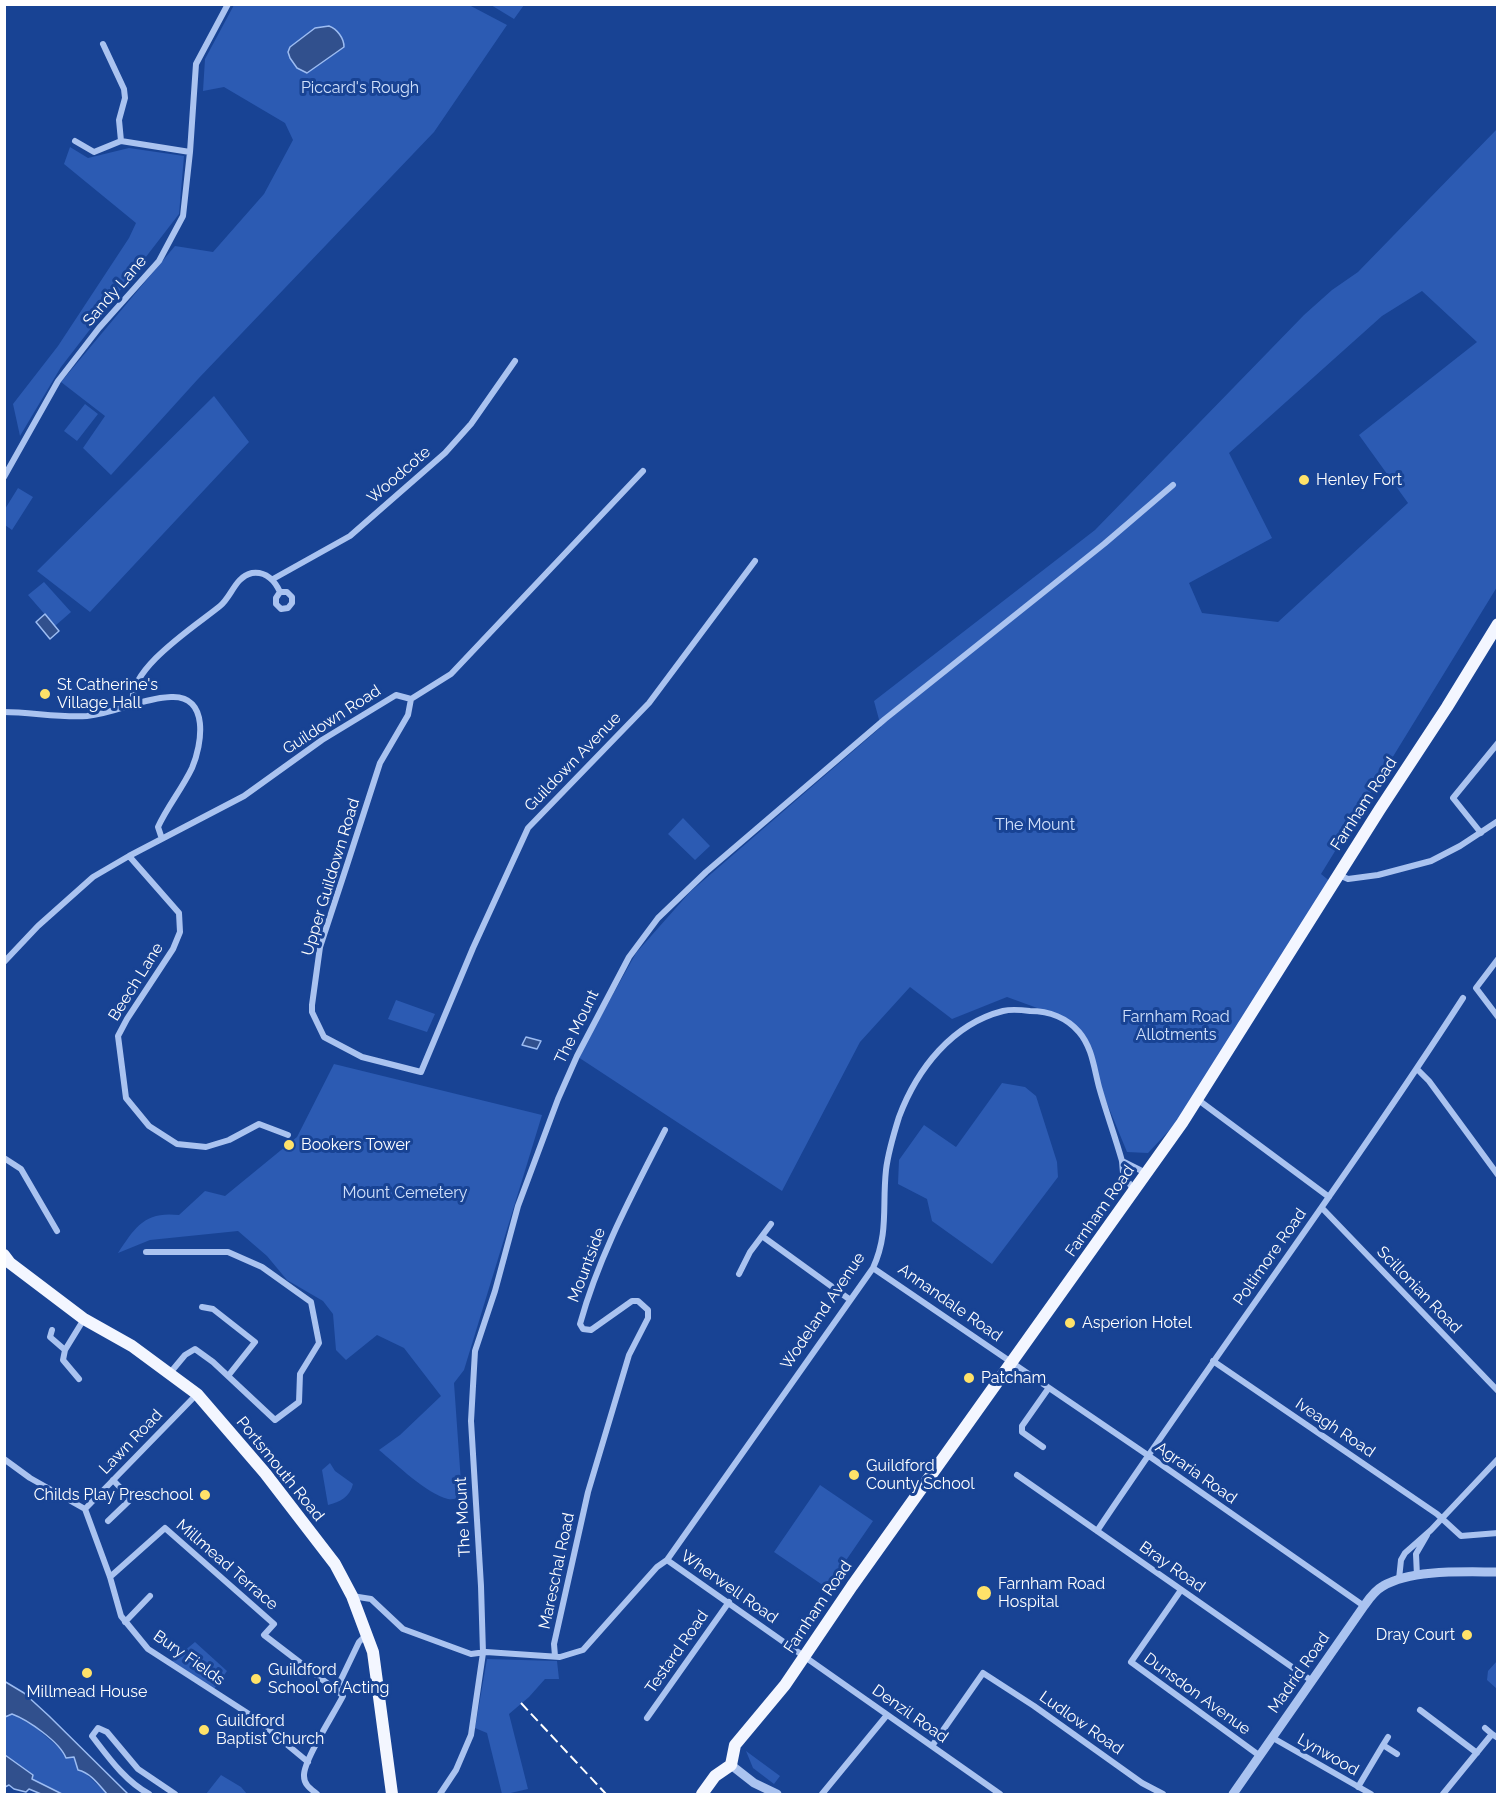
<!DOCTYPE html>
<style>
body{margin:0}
#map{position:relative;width:1502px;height:1799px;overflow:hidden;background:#184394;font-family:Raleway,sans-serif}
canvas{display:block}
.frame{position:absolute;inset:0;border:6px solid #fff;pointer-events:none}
</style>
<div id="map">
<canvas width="1502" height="1799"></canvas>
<div class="frame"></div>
</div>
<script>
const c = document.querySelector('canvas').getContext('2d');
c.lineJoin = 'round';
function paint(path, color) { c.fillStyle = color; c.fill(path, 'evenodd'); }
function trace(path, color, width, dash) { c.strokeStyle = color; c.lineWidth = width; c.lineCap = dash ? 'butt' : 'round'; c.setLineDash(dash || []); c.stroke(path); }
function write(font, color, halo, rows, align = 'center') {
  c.font = font + ' Raleway,sans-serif'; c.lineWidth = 6; c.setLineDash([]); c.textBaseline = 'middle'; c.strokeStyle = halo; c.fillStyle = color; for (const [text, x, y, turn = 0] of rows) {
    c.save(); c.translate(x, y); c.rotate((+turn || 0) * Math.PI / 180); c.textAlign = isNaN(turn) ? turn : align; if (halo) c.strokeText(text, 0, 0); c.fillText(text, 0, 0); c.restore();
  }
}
paint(new Path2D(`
 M234 5H469L507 25 434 132 198 379 111 475 83 448 105 416 61 382 175 246 213 252 264 194 293 140 285 123 224 87 203 91 205 59Z
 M491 5H524L514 19Z
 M1497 129V587L1321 874 1332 883 1178 1121 1148 1153 1127 1152 1099 1084 1096 1070 1079 1032 1062 1017 1007 997 952 1019 910 987 860 1042 782 1191 578 1057 636 953 690 892 881 727 874 701 1095 530 1304 315 1332 290 1358 272ZM1422 291 1477 342 1359 435 1408 503 1278 622 1202 613 1189 583 1272 538 1229 453 1382 316Z
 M70 147 88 158 129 148 184 156 179 214 61 367 20 436 13 404 58 346 129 238 136 223 64 164Z
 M214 396 249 442 90 612 37 571Z
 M85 404 98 414 77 441 64 431Z
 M18 488 33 497 12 530 5 525V509Z
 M44 582 71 612 55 626 28 595Z
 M683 818 710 846 695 860 668 834Z
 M396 1000 435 1014 427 1032 388 1019Z
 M334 1064 542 1115 464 1370 454 1383 462 1497C458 1498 453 1500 448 1499 427 1494 396 1464 379 1450L400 1435 441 1396 404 1348 377 1335 346 1360 336 1350 333 1314 323 1301 287 1280 267 1256 238 1231 150 1240 118 1253C135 1227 145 1211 179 1215L205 1191 225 1196 297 1137Z
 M1002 1083 1025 1087 1036 1096 1057 1162 1058 1177 992 1264 932 1221 927 1199 898 1184 899 1160 924 1125 956 1147Z
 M330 1463 335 1471 353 1484C350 1497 340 1502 328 1505L322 1470Z
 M820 1485 873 1521 827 1588 774 1552Z
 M195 1642 227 1671 214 1689 172 1661Z
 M487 1659 557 1661 559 1679H545L529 1697 509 1714 528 1789 506 1794H502L487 1733 475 1728Z
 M1497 1661V1689L1487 1680 1488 1671Z
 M12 1714 35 1727 64 1752 74 1756 84 1772 107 1794H62L38 1783 5 1755V1717Z
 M746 1751 780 1776 774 1784 753 1768Z
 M221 1775 241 1787 247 1794H206Z`), '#2c5bb3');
const water = new Path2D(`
 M329 26C337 29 344 38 344 47L307 73 297 68 290 58 288 52 290 47 315 28Z
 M45 614 59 631 50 639 36 622Z
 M526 1037 541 1041 537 1049 522 1045Z
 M4 1681 24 1693 49 1716 128 1794H107C99 1785 91 1773 78 1770L74 1757 66 1758C60 1742 28 1720 12 1714L5 1717Z
 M5 1755 33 1775 32 1779 62 1794H41L29 1789 26 1792 14 1789 9 1785 5 1787Z`);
paint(water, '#31508d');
trace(water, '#9cbcf2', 1.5);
trace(new Path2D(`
 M103 44 124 89 125 98 119 120 121 141
 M75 141 94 152 121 141 190 152
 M4 477 58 381 99 328 159 261 183 216 190 152 196 64 228 4
 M273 579 350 536 445 453 471 424 515 361
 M411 699 408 715 380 763 347 865 320 947 312 1005V1012L324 1037 362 1057 421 1072 473 948 528 828 649 703 755 561
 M133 703C127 669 197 625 220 606 232 596 235 577 252 573 266 571 275 581 280 592L276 598V604L281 609 288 608 292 603V597L287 592H280
 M4 712C31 712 60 718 87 716 116 713 142 698 171 697 210 695 202 745 192 768 182 789 167 807 158 827L162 839
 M1481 833 1453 798 1498 743
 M129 856 179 913 180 932 173 949 127 1019 118 1036 126 1098 149 1126 177 1144 206 1147 229 1140 259 1124 288 1135
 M1339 875 1348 879 1378 875 1431 861 1460 846 1498 821
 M1498 959 1476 988 1498 1017
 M4 962 38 926 93 877 129 856 244 796 322 740 396 695 411 699 451 674 643 471
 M1417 1069 1429 1081 1498 1175
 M1197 1099 1329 1197
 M4 1158 21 1169 57 1231
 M1122 1161 1146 1173
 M1322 1208 1498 1391
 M762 1236 771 1224
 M146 1252H228L262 1267 311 1302 319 1343 300 1374 299 1402 275 1420 213 1362 195 1349 185 1355 170 1373
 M873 1268 1149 1456 1364 1606
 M739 1274 750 1252 762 1236 849 1299
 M202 1307 213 1309 255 1342 228 1376
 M52 1330 50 1337 65 1350
 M1213 1361 1437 1514 1461 1536 1498 1533
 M79 1379 63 1360 65 1350 84 1319
 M1043 1447 1022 1432V1426L1048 1389
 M4 1459 30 1478 85 1509
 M1017 1475 1312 1681
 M85 1509 110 1577 121 1616 148 1649 255 1718 308 1762
 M85 1509 197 1394
 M108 1521 131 1499 113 1480
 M1097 1531C1217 1352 1346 1179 1463 998
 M667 1560 1000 1794
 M1417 1576 1416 1554 1427 1535
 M110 1577 165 1528 274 1624 264 1635 336 1690
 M1399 1579 1401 1560 1405 1553 1431 1530 1498 1459
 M1181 1590 1131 1662 1260 1756
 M352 1596 371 1599 403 1629 471 1654 486 1652 560 1657 583 1650 657 1567 667 1560 873 1268C889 1233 882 1206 886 1170 888 1153 894 1133 899 1117 917 1069 952 1024 1003 1011 1011 1009 1022 1010 1030 1011 1049 1011 1067 1018 1079 1032 1092 1047 1094 1068 1099 1087 1106 1112 1115 1136 1122 1161L1123 1173 1134 1191
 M125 1622 150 1596
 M555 1656 554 1644 588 1492 629 1355 648 1318V1310L638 1301H632L591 1330 583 1329 580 1324C599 1255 633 1193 665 1130
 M1420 1710 1477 1753
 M647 1718 729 1602
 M1485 1728 1492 1734
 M1273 1738 1371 1794
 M1383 1745 1388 1737
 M932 1746 983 1673 1034 1706 1142 1783 1163 1794
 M1358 1787 1383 1745 1397 1754
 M149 1794C125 1781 109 1758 92 1736L98 1728 107 1732 138 1769 175 1794
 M317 1794C311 1789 304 1785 304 1776 303 1761 335 1712 343 1696L336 1690 359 1642 367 1634
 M440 1794 456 1770 471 1735 483 1653 481 1586 471 1421 475 1351 495 1291 518 1206 558 1099 577 1056 629 957 658 918 706 872 885 719 1104 544 1173 485
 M822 1794 887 1715
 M1443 1794 1492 1734 1498 1738`), '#aac3f0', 6);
trace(new Path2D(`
 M731 1765 754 1783 777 1794
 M1233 1794 1364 1606C1369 1599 1374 1591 1383 1586 1412 1569 1464 1572 1498 1572`), '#aac3f0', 9);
trace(new Path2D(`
 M4 1255 10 1263 84 1319 132 1346 197 1394 265 1473 335 1564 352 1596 373 1652 392 1794
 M702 1794 715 1776 731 1765 735 1745 785 1685 852 1586 1182 1123 1380 809 1447 707 1498 624`), '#f3f6ff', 12);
trace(new Path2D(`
 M521 1703 606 1794`), '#fff', 2, [10, 4.5]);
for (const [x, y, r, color] of [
 [1304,480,6,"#ffe269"],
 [45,694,6,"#ffe269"],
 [289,1145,6,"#ffe269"],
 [1070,1323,6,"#ffe269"],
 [969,1378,6,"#ffe269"],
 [854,1475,6,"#ffe269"],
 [205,1495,6,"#ffe269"],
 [984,1593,8,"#ffe269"],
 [1467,1635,6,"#ffe269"],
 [87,1673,6,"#ffe269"],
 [256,1679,6,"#ffe269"],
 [204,1730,6,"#ffe269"]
]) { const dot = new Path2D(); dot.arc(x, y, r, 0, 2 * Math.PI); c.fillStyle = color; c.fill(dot); trace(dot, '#184394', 2); }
write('16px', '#d0e0fb', '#184394', [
 ["Piccard's Rough",360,88],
 ["The Mount",1035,825],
 ["Farnham Road",1176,1017],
 ["Allotments",1176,1035],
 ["Mount Cemetery",405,1193]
]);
write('16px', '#fff', '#184394', [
 ["Sandy Lane",115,291,-49],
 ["Woodcote",399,475,-41],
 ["Guildown Road",332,720,-33],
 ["Guildown Avenue",573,762,-46],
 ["Farnham Road",1364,804,-57],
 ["Upper Guildown Road",331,877,-73],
 ["Beech Lane",136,982,-58],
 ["The Mount",577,1027,-64],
 ["Farnham Road",1100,1211,-55],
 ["Poltimore Road",1270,1257,-55],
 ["Mountside",587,1265,-69],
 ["Scillonian Road",1419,1290,46],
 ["Annandale Road",950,1303,35],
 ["Wodeland Avenue",823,1311,-56],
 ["Iveagh Road",1335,1428,34],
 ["Lawn Road",131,1442,-46],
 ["Portsmouth Road",280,1469,51],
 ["Agraria Road",1196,1473,35],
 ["The Mount",463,1517,-93],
 ["Millmead Terrace",227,1565,41],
 ["Bray Road",1172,1567,35],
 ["Mareschal Road",557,1571,-78],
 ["Wherwell Road",729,1587,35],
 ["Farnham Road",818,1607,-56],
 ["Testard Road",677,1652,-55],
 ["Bury Fields",189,1658,35],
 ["Madrid Road",1299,1673,-55],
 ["Dunsdon Avenue",1197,1694,36],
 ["Denzil Road",910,1714,35],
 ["Ludlow Road",1081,1723,35],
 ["Lynwood",1328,1755,30]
]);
write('16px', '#fff', '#184394', [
 ["Henley Fort",1316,480],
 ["St Catherine's",57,685],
 ["Village Hall",57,703],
 ["Bookers Tower",301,1145],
 ["Asperion Hotel",1082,1323],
 ["Patcham",981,1378],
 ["Guildford",866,1466],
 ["County School",866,1484],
 ["Childs Play Preschool",193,1495,"right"],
 ["Farnham Road",998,1584],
 ["Hospital",998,1602],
 ["Dray Court",1455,1635,"right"],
 ["Guildford",268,1670],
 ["School of Acting",268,1688],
 ["Millmead House",87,1692,"center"],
 ["Guildford",216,1721],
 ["Baptist Church",216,1739]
], 'left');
</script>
